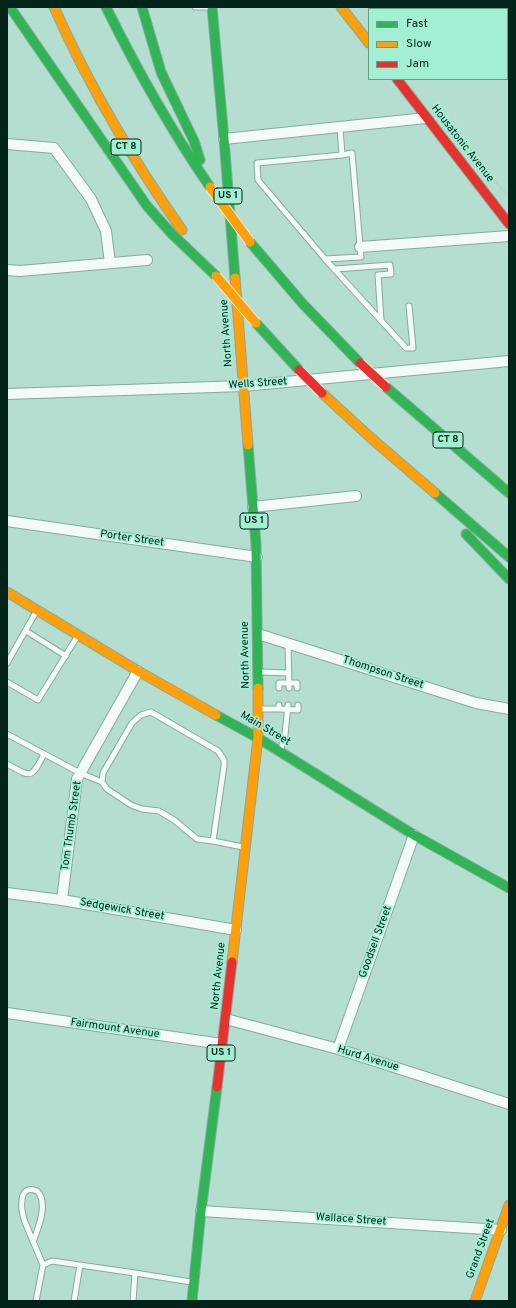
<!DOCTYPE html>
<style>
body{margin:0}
#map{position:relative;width:516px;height:1308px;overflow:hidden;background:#b4decf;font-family:Overpass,sans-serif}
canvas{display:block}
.frame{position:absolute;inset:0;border:8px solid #02231a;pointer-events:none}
.legend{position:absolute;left:368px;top:8px;width:140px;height:72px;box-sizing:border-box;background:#a2efd4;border:1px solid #629d8a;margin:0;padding:5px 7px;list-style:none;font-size:12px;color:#02231a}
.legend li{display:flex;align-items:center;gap:8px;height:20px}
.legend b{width:20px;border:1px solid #629d8a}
</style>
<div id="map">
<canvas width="516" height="1308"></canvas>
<div class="frame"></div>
<ul class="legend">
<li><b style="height:5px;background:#30b455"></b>Fast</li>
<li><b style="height:5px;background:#ff9f0a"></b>Slow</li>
<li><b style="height:5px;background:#e5322d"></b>Jam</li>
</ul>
</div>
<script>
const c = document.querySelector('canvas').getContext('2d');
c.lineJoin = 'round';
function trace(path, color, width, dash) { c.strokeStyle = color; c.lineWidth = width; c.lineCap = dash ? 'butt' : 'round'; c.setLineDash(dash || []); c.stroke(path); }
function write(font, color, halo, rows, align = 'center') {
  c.font = font + ' Overpass,sans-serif'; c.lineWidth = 3.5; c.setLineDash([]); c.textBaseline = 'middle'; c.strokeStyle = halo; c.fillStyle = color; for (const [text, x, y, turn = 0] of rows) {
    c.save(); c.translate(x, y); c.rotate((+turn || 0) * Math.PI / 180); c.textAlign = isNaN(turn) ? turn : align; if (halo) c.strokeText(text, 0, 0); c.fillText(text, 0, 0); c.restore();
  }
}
const lane = new Path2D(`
 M195 7H211
 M507 12 509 11
 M340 128 342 155 352 153 361 257 325 259 258 180 257 163 342 155
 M325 259 406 348H413L409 306
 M335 269 390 265 391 274 378 275 381 320
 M26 631 66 656
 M288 643 289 688
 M7 663 36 612
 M260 672 289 673
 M7 682 38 700 77 637
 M279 688V683H297V688
 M279 705V709L298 710V705
 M260 709H279
 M7 734 80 773 102 782
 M281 749 285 735 288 705
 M7 764C31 777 31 780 44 754
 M213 841 197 839 174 820 159 811 142 809 131 805 107 789 102 782 103 773 132 723 141 715 151 712 218 751 224 760V766L213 841 243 847
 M33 1242C38 1229 49 1202 37 1191 17 1183 21 1211 25 1222L43 1265
 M36 1301 43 1265 52 1261 135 1273 191 1282
 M74 1301 80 1265
 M133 1301 135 1273`);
const street = new Path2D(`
 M224 139 426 118
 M7 144 54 148 91 199 106 231 110 263
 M360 247 509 236
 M7 270 20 271 147 260
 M7 394 243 386 509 361
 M253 507 356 496
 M7 521 257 557
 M258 634 476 703 509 709
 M7 893 62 900 236 930
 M62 900 77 779 138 671
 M7 1013 222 1044
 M226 1019 338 1049 509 1104
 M338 1049 414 835
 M201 1211 501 1230`);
const fast = new Path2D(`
 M10 7 147 206 172 234 216 276
 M106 7C137 70 171 130 210 187
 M142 7 161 72 194 141 200 160
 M212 7 224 139 235 278
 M250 242 303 304 360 363
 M256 323 299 370
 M386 387 509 493
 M248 445 256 544 258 688
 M435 493 509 557
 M466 534 509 579
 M216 715 258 738 414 835 509 888
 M192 1301 201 1211 217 1087`);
const slow = new Path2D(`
 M54 7C89 86 132 159 182 230
 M341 7 369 43
 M235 278 248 445
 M322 393 371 438 435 493
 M7 592 138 671 216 715
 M232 962 258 738V688
 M475 1301 509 1205`);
const jam = new Path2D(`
 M397 79 509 224
 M217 1087 232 962`);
trace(lane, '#87a99d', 7);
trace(street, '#87a99d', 12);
trace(fast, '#87a99d', 11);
trace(slow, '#87a99d', 11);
trace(jam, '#87a99d', 11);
trace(new Path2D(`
 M451 126 509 198`), '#c1cfca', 2, [4, 2]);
trace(lane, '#f4faf8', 5);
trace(street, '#f4faf8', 10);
trace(fast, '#30b455', 9);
trace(slow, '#ff9f0a', 9);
trace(jam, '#e5322d', 9);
const slowBridge = new Path2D(`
 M210 187 250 242
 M216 276 256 323`);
const jamBridge = new Path2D(`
 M360 363 386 387
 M299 370 322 393`);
trace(slowBridge, '#ddf0e9', 11, []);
trace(jamBridge, '#ddf0e9', 11, []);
trace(slowBridge, '#ff9f0a', 9);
trace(jamBridge, '#e5322d', 9);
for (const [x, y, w] of [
 [126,147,30],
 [228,196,28],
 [448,440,30],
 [254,521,28],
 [221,1053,28]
]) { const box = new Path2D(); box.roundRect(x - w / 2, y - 8, w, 16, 3); c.fillStyle = '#a2efd4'; c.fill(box); trace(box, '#02231a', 1); }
write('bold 10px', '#02231a', null, [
 ["CT 8",126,147],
 ["US 1",228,196],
 ["CT 8",448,440],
 ["US 1",254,521],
 ["US 1",221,1053]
]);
write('11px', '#02231a', '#a2efd4', [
 ["Housatonic Avenue",462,144,52],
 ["North Avenue",227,333,-94],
 ["Wells Street",258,384,-4],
 ["Porter Street",132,539,8],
 ["North Avenue",246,655,-91],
 ["Thompson Street",383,673,18],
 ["Main Street",265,729,31],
 ["Tom Thumb Street",72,826,-82],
 ["Sedgewick Street",122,910,10],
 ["Goodsell Street",376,942,-70],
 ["North Avenue",219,976,-84],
 ["Fairmount Avenue",115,1029,8],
 ["Hurd Avenue",368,1059,17],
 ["Wallace Street",351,1220,4],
 ["Grand Street",481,1249,-70]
]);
</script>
